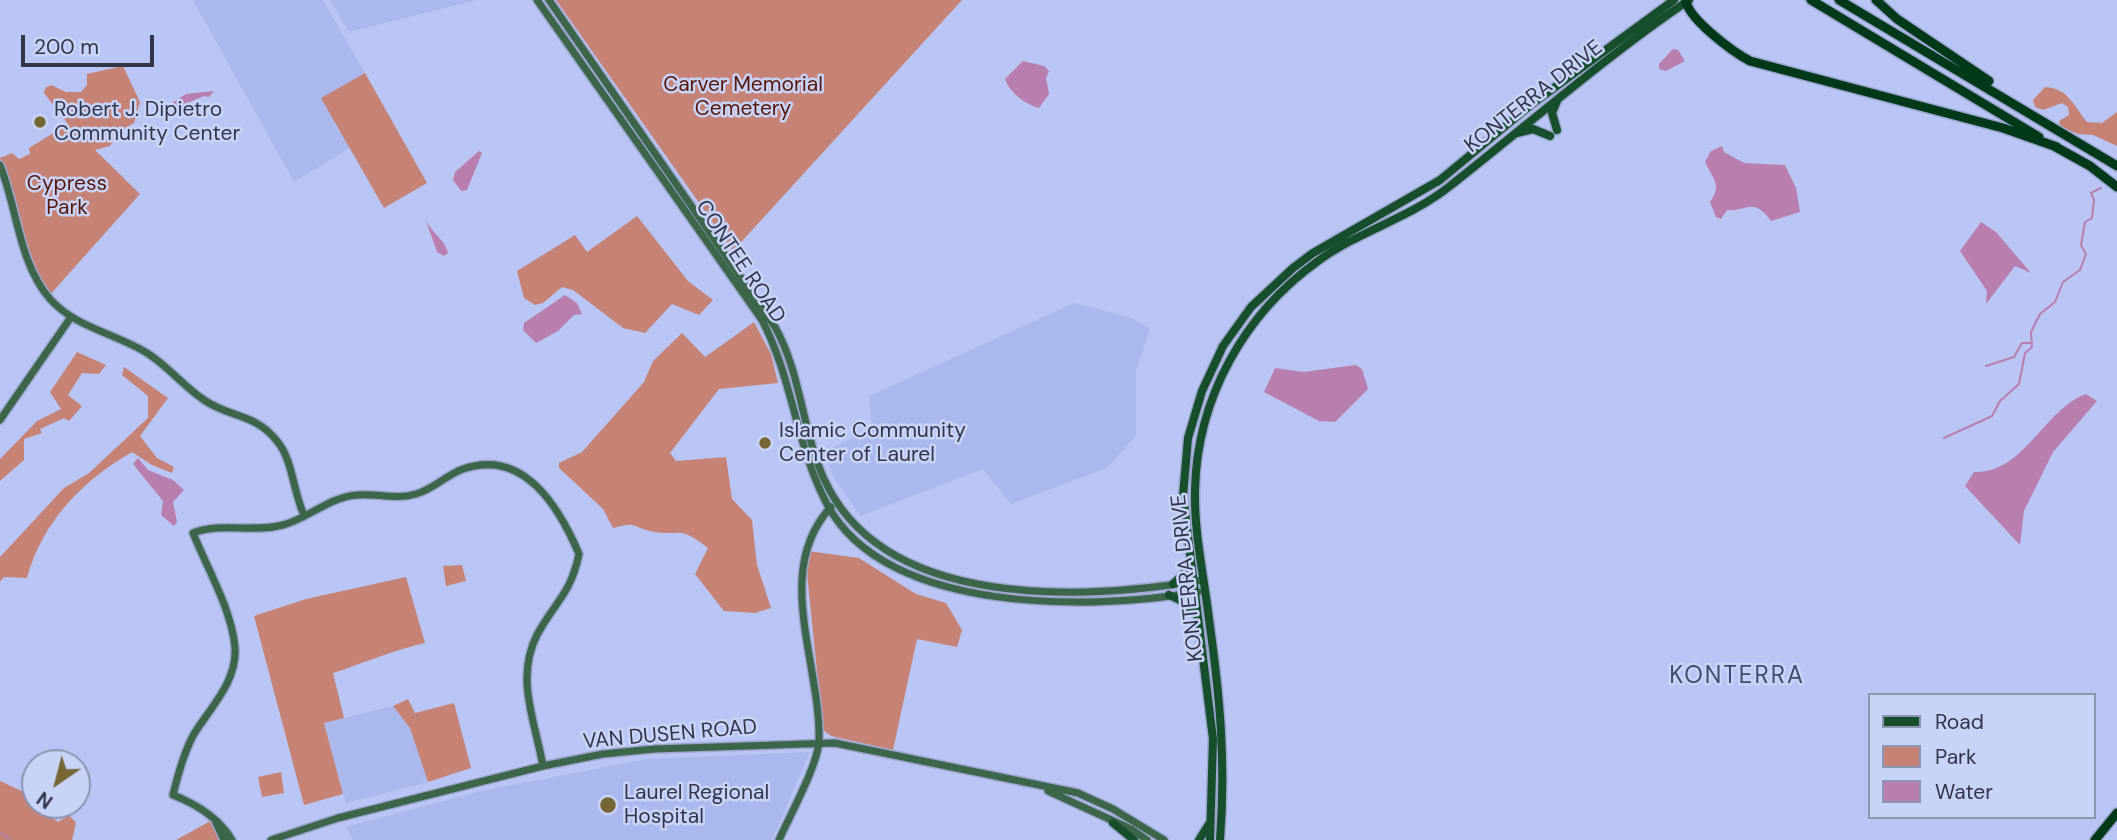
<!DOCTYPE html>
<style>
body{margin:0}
#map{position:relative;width:2117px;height:840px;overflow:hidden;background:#b9c5f4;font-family:"DM Sans",sans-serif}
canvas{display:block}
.legend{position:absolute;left:1868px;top:693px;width:228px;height:126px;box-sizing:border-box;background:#c8d3f8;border:2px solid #8b94b2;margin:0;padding:9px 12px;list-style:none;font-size:21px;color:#303548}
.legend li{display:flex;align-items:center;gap:14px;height:35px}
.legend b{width:35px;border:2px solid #8b94b2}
.north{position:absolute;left:21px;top:749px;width:70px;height:70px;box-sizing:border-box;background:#c8d3f8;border:2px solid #8b94b2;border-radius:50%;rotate:215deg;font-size:19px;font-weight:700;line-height:28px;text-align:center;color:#303548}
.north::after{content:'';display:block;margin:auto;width:24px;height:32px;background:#766634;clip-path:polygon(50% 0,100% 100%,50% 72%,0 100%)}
.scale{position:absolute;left:21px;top:35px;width:133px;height:32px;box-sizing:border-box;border:4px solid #303548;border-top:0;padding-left:9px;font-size:21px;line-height:24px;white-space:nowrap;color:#303548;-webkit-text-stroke:5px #c8d3f8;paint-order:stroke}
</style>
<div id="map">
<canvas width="2117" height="840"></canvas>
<ul class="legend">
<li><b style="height:9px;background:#174e2c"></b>Road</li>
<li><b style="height:19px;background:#c68375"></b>Park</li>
<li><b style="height:19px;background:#b87eae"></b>Water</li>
</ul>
<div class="north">N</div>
<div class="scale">200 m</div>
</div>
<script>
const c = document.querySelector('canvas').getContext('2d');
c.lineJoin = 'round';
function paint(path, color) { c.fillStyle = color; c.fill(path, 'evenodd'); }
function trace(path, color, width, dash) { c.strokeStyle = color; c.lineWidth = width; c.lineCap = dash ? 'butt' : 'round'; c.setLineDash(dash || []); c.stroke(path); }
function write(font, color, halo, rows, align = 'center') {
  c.font = font + ' "DM Sans",sans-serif'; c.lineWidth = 5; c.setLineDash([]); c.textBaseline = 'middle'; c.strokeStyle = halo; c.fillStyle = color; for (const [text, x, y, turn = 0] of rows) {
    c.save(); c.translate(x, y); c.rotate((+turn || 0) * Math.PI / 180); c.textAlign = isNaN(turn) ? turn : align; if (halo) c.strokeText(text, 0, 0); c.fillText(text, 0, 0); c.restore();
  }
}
paint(new Path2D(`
 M193 0H323L365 73 322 98 350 148 294 182Z
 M330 0H477L349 32Z
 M1074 303 1132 318 1150 329 1136 371V436L1107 468 1011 504 983 469 860 516 831 473 826 451 872 428 869 396Z
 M393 706 410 728 428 782 346 803 324 723Z
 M810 752 772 840H353L346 827 481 791 647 759Z`), '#aab8ed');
paint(new Path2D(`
 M556 0H962L733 251Z
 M123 66 140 102 134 123 118 133 110 146 95 150 140 194 48 297 40 284 0 158 12 153 19 159 30 154 29 148 68 124 44 93 45 88 51 85 66 92H81L87 85V74Z
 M365 73 427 183 384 208 321 98Z
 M2045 87C2068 88 2074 106 2087 122L2102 123 2117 112V146L2093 135 2078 134 2061 127 2059 121 2069 115 2068 107 2062 103 2043 110 2035 107 2033 100Z
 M637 216 688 281 713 300 699 315 672 304 645 333 623 328 573 290 562 287 543 303 535 305 524 298 517 271 575 235 587 252Z
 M754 322 771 354 778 383 719 389 670 453 676 461 726 457 732 499 752 520 757 565 771 608 755 613 724 611 695 574 708 548C676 523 681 538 650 531 629 525 636 522 613 528L603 509 559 468V463L582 452 644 382 653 361 682 333 705 357Z
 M77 352 106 365 99 374 82 373 68 395 82 406 69 421 64 418 40 429 42 433 24 439V460L0 481V459L37 421 61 409 50 392Z
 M124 367 168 398 140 436 157 458 174 467 172 473 152 465 132 452C83 480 42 522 27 578L4 577 0 582V557L64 488 89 473 148 418V396L122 375Z
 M808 551 859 558 916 594 946 603 962 630 957 647 917 639 893 750 831 736 823 730 807 574Z
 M462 565 466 581 446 586 443 566Z
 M406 577 425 643C393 650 364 663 333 673L344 718 324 723 343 794 304 805 254 616 306 599Z
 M408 699 415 713 454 703 471 768 428 782 410 728 393 706Z
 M281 772 284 793 262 797 258 777Z
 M0 781 28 794 35 805 58 822 69 815 76 823 72 840H0Z
 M214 819 224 840H176Z`), '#c68375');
paint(new Path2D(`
 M1673 49 1678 50 1685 61 1666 71 1659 69V64Z
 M1023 61 1044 66 1049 71 1046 78 1049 94 1039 108C1025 104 1010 93 1005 79Z
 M214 91 209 97 204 96 176 108 169 105 186 94Z
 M1722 146 1724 152 1744 163 1785 165 1796 188 1800 212 1771 221C1753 196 1747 212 1727 210L1721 219 1716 217 1710 202C1723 185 1712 178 1705 162L1711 151Z
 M479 151 482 153 467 190 461 191 453 180 455 172Z
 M426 221C433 234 446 241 448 253L444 256 437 252Z
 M1981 222 1996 232 2031 273 2015 266 1986 304 1987 291 1960 251Z
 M565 295 577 303 582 314 574 315 558 331 536 343 523 330 524 323Z
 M1356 365 1362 369 1368 389 1335 422 1319 421 1264 392 1275 368 1303 372Z
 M2086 394 2097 401 2053 452 2024 511 2020 545 1965 486 1974 472C2024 474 2044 409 2086 394Z
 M138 458 148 470 173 480 184 490 173 502 177 522 174 526 161 515 163 501 133 464Z`), '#b87eae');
trace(new Path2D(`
 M1986 366 2014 357 2022 343H2030
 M1944 438 1992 416 2000 401 2019 384 2025 353 2032 347 2031 332 2040 314 2055 302 2063 282 2080 270 2086 254 2081 245 2085 222 2092 218 2094 200 2091 193 2101 188
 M0 832 10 840`), '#b87eae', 2);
const secondary = new Path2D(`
 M537 0 762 320C793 379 796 447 828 506 888 615 1092 610 1198 592
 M549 0 775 327C801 373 802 430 824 479 884 611 1084 600 1203 580
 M0 165C17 207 19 264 50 299 76 328 115 333 147 353 168 366 183 386 204 400 230 418 255 413 277 441 293 460 293 492 304 515
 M0 420 71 317
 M1048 791 1131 829 1147 840
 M216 823 224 840
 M232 840C219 818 196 804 173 795 178 774 184 752 194 734 210 708 237 682 235 648 232 610 207 568 193 533 222 522 253 533 283 525 309 518 329 497 357 495 376 493 397 500 416 494 434 489 446 475 463 469 524 448 559 507 579 554 571 594 554 603 537 635 515 678 535 721 543 766
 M271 840 338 818 543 766 603 754 654 749 835 743 1078 793 1113 809 1164 840
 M779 840C789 817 819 763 819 740 821 664 772 570 831 507`);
const primary = new Path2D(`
 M1557 101 1552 113 1557 130
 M1517 133 1533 129 1550 136
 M1173 584 1184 574 1188 563
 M1169 595 1184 602 1194 613
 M1113 823 1134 840
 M1199 840 1209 824
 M1210 840 1213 739 1183 496 1188 438 1202 391 1223 346 1251 307 1293 268 1313 253 1440 180 1532 104 1674 0
 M1220 840C1226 762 1220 697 1209 619 1204 576 1194 534 1195 490 1197 398 1244 314 1318 261 1359 231 1410 218 1450 186 1529 124 1605 57 1689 0`);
const highway = new Path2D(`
 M1686 0C1687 18 1733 52 1750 61L2003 128 2057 147
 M1811 0 2039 137
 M1839 0 2117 166
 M1876 0 1897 19 1989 81
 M2054 146 2090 166 2117 187
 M2095 840 2117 813`);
trace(secondary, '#9ba5ce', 10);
trace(primary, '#9ba5ce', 11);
trace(highway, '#9ba5ce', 12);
trace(secondary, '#3c6549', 7);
trace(primary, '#174e2c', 8);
trace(highway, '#003819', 9);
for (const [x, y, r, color] of [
 [40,122,7,"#766634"],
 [765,443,7,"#766634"],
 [608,805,9,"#766634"]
]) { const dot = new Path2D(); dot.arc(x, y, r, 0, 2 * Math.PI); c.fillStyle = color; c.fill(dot); trace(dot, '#c8d3f8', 2.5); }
write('21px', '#581508', '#c8d3f8', [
 ["Carver Memorial",743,85],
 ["Cemetery",743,109],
 ["Cypress",67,184],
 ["Park",67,208]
]);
write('21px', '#303548', '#c8d3f8', [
 ["KONTERRA DRIVE",1534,97,-38],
 ["CONTEE ROAD",740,262,56],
 ["KONTERRA DRIVE",1188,578,-96],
 ["VAN DUSEN ROAD",670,735,-5]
]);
write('21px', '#303548', '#c8d3f8', [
 ["Robert J. Dipietro",54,110],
 ["Community Center",54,134],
 ["Islamic Community",779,431],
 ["Center of Laurel",779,455],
 ["Laurel Regional",624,793],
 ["Hospital",624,817]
], 'left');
c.letterSpacing = '2px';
write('24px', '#414b72', '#c8d3f8', [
 ["KONTERRA",1737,677]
]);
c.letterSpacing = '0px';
</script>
